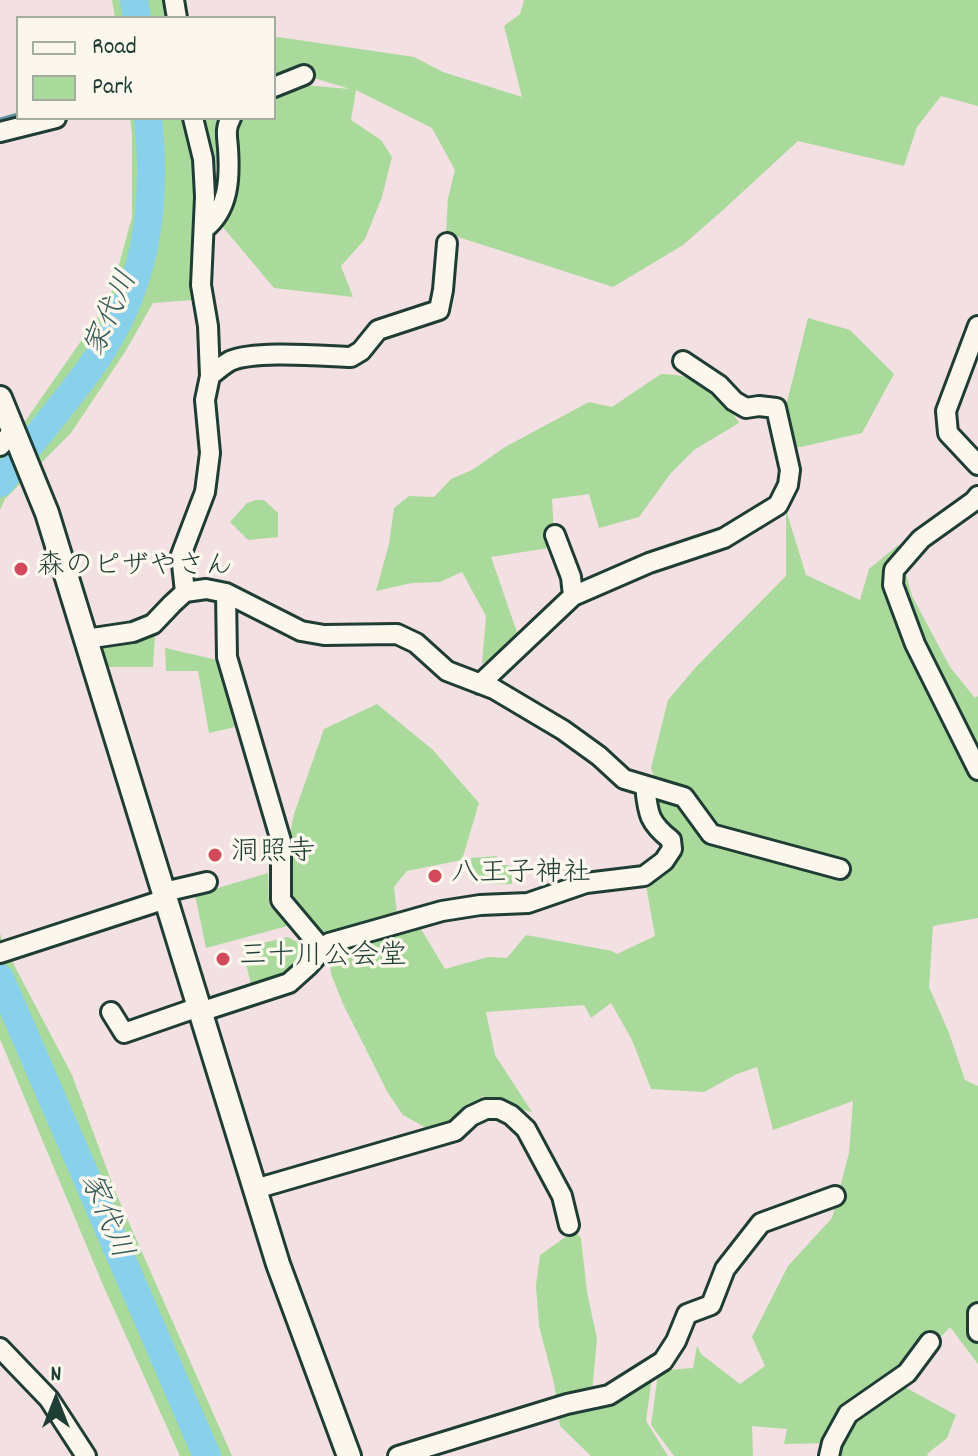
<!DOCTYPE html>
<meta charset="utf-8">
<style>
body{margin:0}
#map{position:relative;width:978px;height:1456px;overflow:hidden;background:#f2e0e2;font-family:Dekko,sans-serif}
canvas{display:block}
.legend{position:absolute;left:16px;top:16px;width:260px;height:104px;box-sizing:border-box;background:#fbf7ec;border:2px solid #a3ada2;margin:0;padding:10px 14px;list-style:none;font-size:24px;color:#1f3d34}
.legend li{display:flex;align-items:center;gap:16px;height:40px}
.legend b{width:40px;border:2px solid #a3ada2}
.north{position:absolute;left:16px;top:1360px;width:80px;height:80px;-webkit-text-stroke:6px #fbf7ec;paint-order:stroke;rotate:0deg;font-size:22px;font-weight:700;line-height:32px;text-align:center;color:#1f3d34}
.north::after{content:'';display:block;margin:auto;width:28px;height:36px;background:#1f3d34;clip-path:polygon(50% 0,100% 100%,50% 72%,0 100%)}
</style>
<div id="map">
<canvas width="978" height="1456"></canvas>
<ul class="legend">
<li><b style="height:10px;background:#fbf7ec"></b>Road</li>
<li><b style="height:22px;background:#a9da9b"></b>Park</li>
</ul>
<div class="north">N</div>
</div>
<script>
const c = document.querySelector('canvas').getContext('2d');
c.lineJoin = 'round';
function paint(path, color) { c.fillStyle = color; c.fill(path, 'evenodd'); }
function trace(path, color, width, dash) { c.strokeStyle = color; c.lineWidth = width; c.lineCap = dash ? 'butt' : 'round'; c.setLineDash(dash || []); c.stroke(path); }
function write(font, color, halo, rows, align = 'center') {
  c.font = font + ' Dekko,"Klee One",sans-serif'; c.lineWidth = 7; c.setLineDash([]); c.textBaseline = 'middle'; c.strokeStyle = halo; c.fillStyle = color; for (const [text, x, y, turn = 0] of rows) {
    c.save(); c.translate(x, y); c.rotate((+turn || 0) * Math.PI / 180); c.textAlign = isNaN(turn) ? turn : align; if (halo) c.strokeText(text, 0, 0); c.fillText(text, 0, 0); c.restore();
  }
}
paint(new Path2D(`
 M112 0H176L179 18H115Z
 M524 0H978V106L941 96 917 127 904 166 798 141 723 210 683 245 613 287 446 233 448 198 455 170 432 128 356 90 351 120 381 140 392 157 382 197 365 239 341 266 353 297 274 288 216 219 225 130 205 209 203 195 194 300 153 303 125 352 71 433 5 499 0 510V457L109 301 132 217V134L130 118H274V91L303 85 350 89 304 75 274 79V38L278 37 414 57 443 72 522 97 504 26 520 14Z
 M808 318 850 330 894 374 862 433 801 447H792L783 418Z
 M661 374C673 374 687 376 698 382 710 388 733 411 739 423L694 450 671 473 639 517 599 528 589 494 552 499 555 547 491 557 520 641 482 664 486 616 462 572 440 582 412 583 376 591 389 544 394 508 409 496 434 497 451 479 472 470 505 447 589 402 612 407Z
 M256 500H264L278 513V537L248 540 230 522 247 503Z
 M786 510 806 575 860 600 869 569 898 545 912 596 950 667 975 698 978 696V918L933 926 929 987 949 1033 965 1080 978 1086V1364L950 1327 907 1373 847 1407 832 1443 784 1444 787 1429 752 1426 753 1456H674L651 1425 658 1374 667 1370 693 1368 697 1346 701 1354 740 1384 765 1366 752 1337 788 1266 832 1218 849 1153 853 1101 773 1130 757 1067 737 1074 704 1092 651 1089 632 1040 611 1003 591 1018 584 1005 486 1012 495 1055 532 1112 491 1103 482 1095V1111L454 1123 430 1130 403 1115 388 1093 343 1004 331 974 329 943 281 900 285 857 294 814 324 729 377 704 433 750 479 803 462 860 407 871 394 887 397 915 415 919 445 969 488 957 507 958 526 935 612 951 617 954 655 936 645 880 672 849 648 814 656 783 651 768 668 700 696 667 786 576Z
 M155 634 153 667H103L101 652 111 641Z
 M165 648 217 660 235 727 209 733 198 671H166Z
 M497 856 496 864 512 866V884H473L471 858Z
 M268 873 269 905 291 925 206 948 195 895Z
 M0 933 3 944 72 1075 115 1191 232 1456H180L103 1285 0 1039Z
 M288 937 313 951 285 978 252 988 242 948Z
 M574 1231 581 1238 587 1292 597 1339 592 1392 594 1409 652 1377 646 1421 668 1456H591L560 1426 554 1383 539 1326 536 1285 540 1255Z
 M901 1385 956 1415 947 1438 927 1454 928 1456H832L852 1415Z`), '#a9da9b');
trace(new Path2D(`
 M0 120 18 115`), '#5f95a1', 5);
trace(new Path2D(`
 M134 0 137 18
 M0 483C30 444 62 407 91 367 145 291 158 210 148 118
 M0 978 207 1456`), '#89d0ea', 28);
const minor = new Path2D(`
 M174 0 177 18
 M274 87 304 75
 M0 132 56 118
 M204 229C229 210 230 178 228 148 227 136 225 128 231 118
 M978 326 946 411 948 433 978 465
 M210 376C216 371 223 365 230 361 254 350 323 356 351 357L361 351 378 330 439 310 443 290 447 243
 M0 446 13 431
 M978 496 974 501 921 539 894 570 893 585 915 644 978 770
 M555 535 571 577 573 596
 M185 592 181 555 205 492 210 453 205 400 210 376 208 326 201 285 205 197 204 177 203 159 193 118
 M226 593 227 657 281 841V900L323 950
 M86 639 133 632 153 624 172 604 185 592 206 589 226 593 301 631 324 635 397 634 416 643 447 671 494 689 563 730 599 756 624 779 684 797 711 834 840 869
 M480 684 573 596 649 563 724 538 778 505 788 485 790 470 776 408 759 406 746 408 734 401 719 385 683 361
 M164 892 207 882
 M0 953 166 899
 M111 1012 124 1033 199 1007
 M200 1012 289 983 309 965 329 943 442 911 480 905 528 903 586 883 644 876 664 861 672 849 671 840C648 822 648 813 645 786
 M255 1189 455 1131 471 1116 486 1109H499L511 1115 526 1129 562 1196 569 1225
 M978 1313V1332
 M0 1348 49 1399 86 1456
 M398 1456 567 1404 609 1395 663 1361 676 1341 687 1314 711 1305 725 1269 761 1223 835 1196
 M829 1456 832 1443 848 1414 907 1373 930 1342`);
const tertiary = new Path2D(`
 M0 398 47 513 278 1264 349 1456`);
trace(minor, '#1f3d34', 24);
trace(tertiary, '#1f3d34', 28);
trace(minor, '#fbf7ec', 18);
trace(tertiary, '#fbf7ec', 22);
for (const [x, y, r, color] of [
 [21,569,8,"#d1495b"],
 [215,855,8,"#d1495b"],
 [435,876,8,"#d1495b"],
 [223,959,8,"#d1495b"]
]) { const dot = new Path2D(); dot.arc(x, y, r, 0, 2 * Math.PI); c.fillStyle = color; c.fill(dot); trace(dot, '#fbf7ec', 3); }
write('28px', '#1f3d34', '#fbf7ec', [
 ["森のピザやさん",37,569],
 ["洞照寺",231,855],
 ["八王子神社",451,876],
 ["三十川公会堂",239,959]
], 'left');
write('italic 30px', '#345a58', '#fbf7ec', [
 ["家代川",114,315,-66],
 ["家代川",103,1217,67]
]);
</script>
